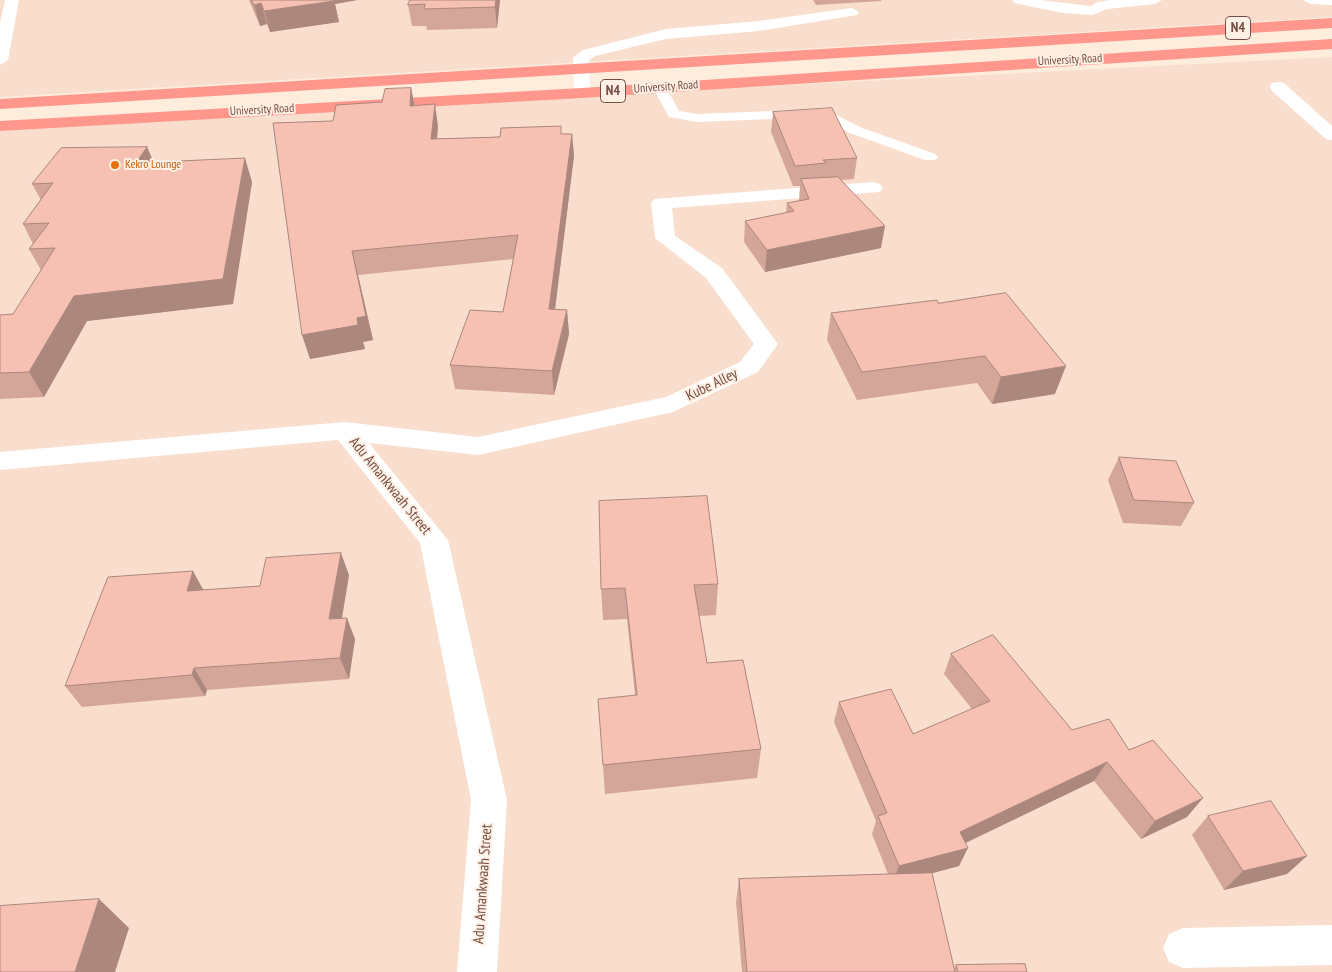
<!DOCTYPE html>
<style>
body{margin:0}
canvas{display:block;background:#feecdd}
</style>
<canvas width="1332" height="972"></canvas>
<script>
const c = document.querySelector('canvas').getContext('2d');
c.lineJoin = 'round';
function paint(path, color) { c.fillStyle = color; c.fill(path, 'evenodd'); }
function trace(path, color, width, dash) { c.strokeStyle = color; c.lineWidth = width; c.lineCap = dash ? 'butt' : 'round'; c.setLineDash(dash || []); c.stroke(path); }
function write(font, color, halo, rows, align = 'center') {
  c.font = font + ' "PT Sans Narrow",sans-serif'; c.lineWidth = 4; c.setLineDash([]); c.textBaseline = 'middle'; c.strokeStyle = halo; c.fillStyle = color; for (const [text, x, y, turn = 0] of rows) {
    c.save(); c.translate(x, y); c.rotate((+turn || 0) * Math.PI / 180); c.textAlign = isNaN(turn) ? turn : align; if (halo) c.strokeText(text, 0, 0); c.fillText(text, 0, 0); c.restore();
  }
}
paint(new Path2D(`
 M0 0H1332V17L0 97Z
 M1332 57V972H0V131L652 92Z`), '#f9dece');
paint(new Path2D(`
 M660 84 665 85 679 111 697 114 798 110 834 114 860 127 935 154 938 157 935 160H925L850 133 830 122 798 118 697 122 669 117 653 88Z`), '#fff');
paint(new Path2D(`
 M5 0H19L8 60 0 65V23Z
 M1012 0H1040L1090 6 1098 2 1110 0H1162L1155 4 1107 9 1093 15 1063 13 1014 3Z
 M1303 0H1332V5L1310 4Z
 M852 8 859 12 857 15 759 31 666 39 595 56 589 60 590 93 588 97H576L574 93 573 58 583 50 666 29 759 21Z
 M1278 82 1284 83 1332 126V140L1326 139 1272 91 1270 87 1272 83Z
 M873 182 880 184 883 188 880 192 672 208 675 236 722 268 778 344 758 372 673 412 478 455 369 443 448 540 507 800 497 972H457L471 800 420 543 338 440 0 470V452L345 422 478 437 666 397 740 362 754 344 706 278 655 238 651 203 654 199Z
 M1332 925V965L1183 968 1169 962 1163 948 1169 934 1183 928Z`), '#fff');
paint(new Path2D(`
 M1332 18V28L0 109V99Z
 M1332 39V49L582 98 0 131V121L582 88Z`), '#ff978d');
paint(new Path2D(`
 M249 0H357L335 4 339 22 270 32 267 24 260 26Z
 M410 0H500L497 28 427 30 426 26H412L408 5Z
 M813 0H881V1L816 5Z
 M411 88 415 106 438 126 437 139 572 134 574 156 555 309 567 310 569 334 554 395 455 389 450 365 503 312 513 259 358 275 373 340 363 342 365 349 310 359 333 121 382 102Z
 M773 112 857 158 854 179 841 180 881 248 765 272 744 242 745 221 786 213 787 203 799 201 800 186H793L771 132Z
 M147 147 154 163 252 182 233 304 87 321 44 397 0 399V315L13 314 41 270 29 249 33 244 23 224 41 200 32 184Z
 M938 303 1055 394 992 404 977 383 857 400 827 340 831 313Z
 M1119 457 1194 503 1181 526 1123 523 1108 480Z
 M349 575 342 618 355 639 349 679 207 690 205 696 82 707 65 686 203 590 260 586Z
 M718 584 716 615 699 616 707 663 761 749 757 778 605 794 603 765 635 695 627 619 603 620 601 589Z
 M951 654 1072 730 1129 750 1187 817 1141 839 1094 781 965 843 959 866 932 873 954 969 956 965 1027 972H742L736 902 739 879 888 874 872 834 876 821 834 722 839 702 913 734 972 709 944 674Z
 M1208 816 1287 874 1224 890 1192 835Z`), '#d4a699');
paint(new Path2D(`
 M330 0H357L335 4 339 22 270 32 264 11Z
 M496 0H500L497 28 495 7Z
 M261 3 267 24 260 26 254 5Z
 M411 88 415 109 410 106Z
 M435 104 438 126 435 161 431 139Z
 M572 134 574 156 552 333 549 309Z
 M147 147 157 170 136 163Z
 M245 158 252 182 233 304 87 321 44 397 29 372 74 296Z
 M885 226 881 248 765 272 767 250Z
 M352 251 358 275 373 340 363 342 365 349 310 359 302 335 357 318Z
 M567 310 569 334 554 395 552 371Z
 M1066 366 1055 394 992 404 1001 377Z
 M341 553 349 575 338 641 329 619Z
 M193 571 205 593 187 591Z
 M347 618 355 639 349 679 340 658Z
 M194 668 207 690 205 696 192 675Z
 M1107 762 1094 781 951 850 960 832Z
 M1203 798 1187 817 1141 839 1155 821Z
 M968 848 959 866 892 884 899 866Z
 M1307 856 1287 874 1224 890 1243 871Z
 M99 899 129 928 115 972H75Z`), '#ac877d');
const building = new Path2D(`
 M252 0H334V1L264 11 261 3 254 5Z
 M410 0H496L495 7 424 9 425 4 408 5Z
 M411 88 410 106 435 104 431 139 500 137 501 128 561 126V134H572L549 309 567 310 552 371 450 365 470 310 503 312 518 235 352 251 366 316 357 318 358 325 302 335 273 123 333 121 336 105 382 102 385 89Z
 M832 108 857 158 823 160 826 163 795 166 773 112Z
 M147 147 136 163 245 158 223 279 74 296 29 372 0 373V315L13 314 55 248 29 249 49 223 23 224 53 183 32 184 61 148Z
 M838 177 885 226 767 250 745 221 794 211 787 203 809 199 801 179Z
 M1006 293 1066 366 1001 377 985 356 862 372 831 313 937 300 938 303Z
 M1119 457 1176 461 1194 503 1134 500Z
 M707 496 718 584 694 585 707 663 743 660 761 749 603 765 598 699 637 695 625 588 601 589 599 501Z
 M341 553 329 619 347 618 340 658 194 668 192 675 65 686 108 577 193 571 187 591 260 586 266 558Z
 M993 635 1072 730 1109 719 1129 750 1153 740 1203 798 1155 821 1107 762 960 832 968 848 899 866 878 816 887 813 839 702 891 689 913 734 990 701 951 654Z
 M1271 801 1307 856 1243 871 1208 816Z
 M932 873 955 972H747L739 879Z
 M99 899 75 972H0V906Z
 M1025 964 1027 972H958L956 965Z`);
paint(building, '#f6c1b2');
trace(building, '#ac877d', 1);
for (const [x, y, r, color] of [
 [115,165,5,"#e8710a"]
]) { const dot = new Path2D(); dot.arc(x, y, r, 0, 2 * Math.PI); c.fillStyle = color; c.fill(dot); trace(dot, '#fff0e5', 2); }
write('12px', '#764d44', '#fff0e5', [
 ["University Road",1070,60,-3],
 ["University Road",666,87,-4],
 ["University Road",262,110,-3]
]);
write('12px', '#c56008', '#fff0e5', [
 ["Kekro Lounge",125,165]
], 'left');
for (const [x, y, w] of [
 [1238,28,25],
 [613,91,25]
]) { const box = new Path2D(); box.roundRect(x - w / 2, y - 11.5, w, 23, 4); c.fillStyle = '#fff0e5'; c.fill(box); trace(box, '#764d44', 1); }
write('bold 14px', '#764d44', null, [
 ["N4",1238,28],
 ["N4",613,91]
]);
write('15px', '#764d44', '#fff0e5', [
 ["Kube Alley",712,385,-26],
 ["Adu Amankwaah Street",390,486,51],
 ["Adu Amankwaah Street",483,884,-86]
]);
</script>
